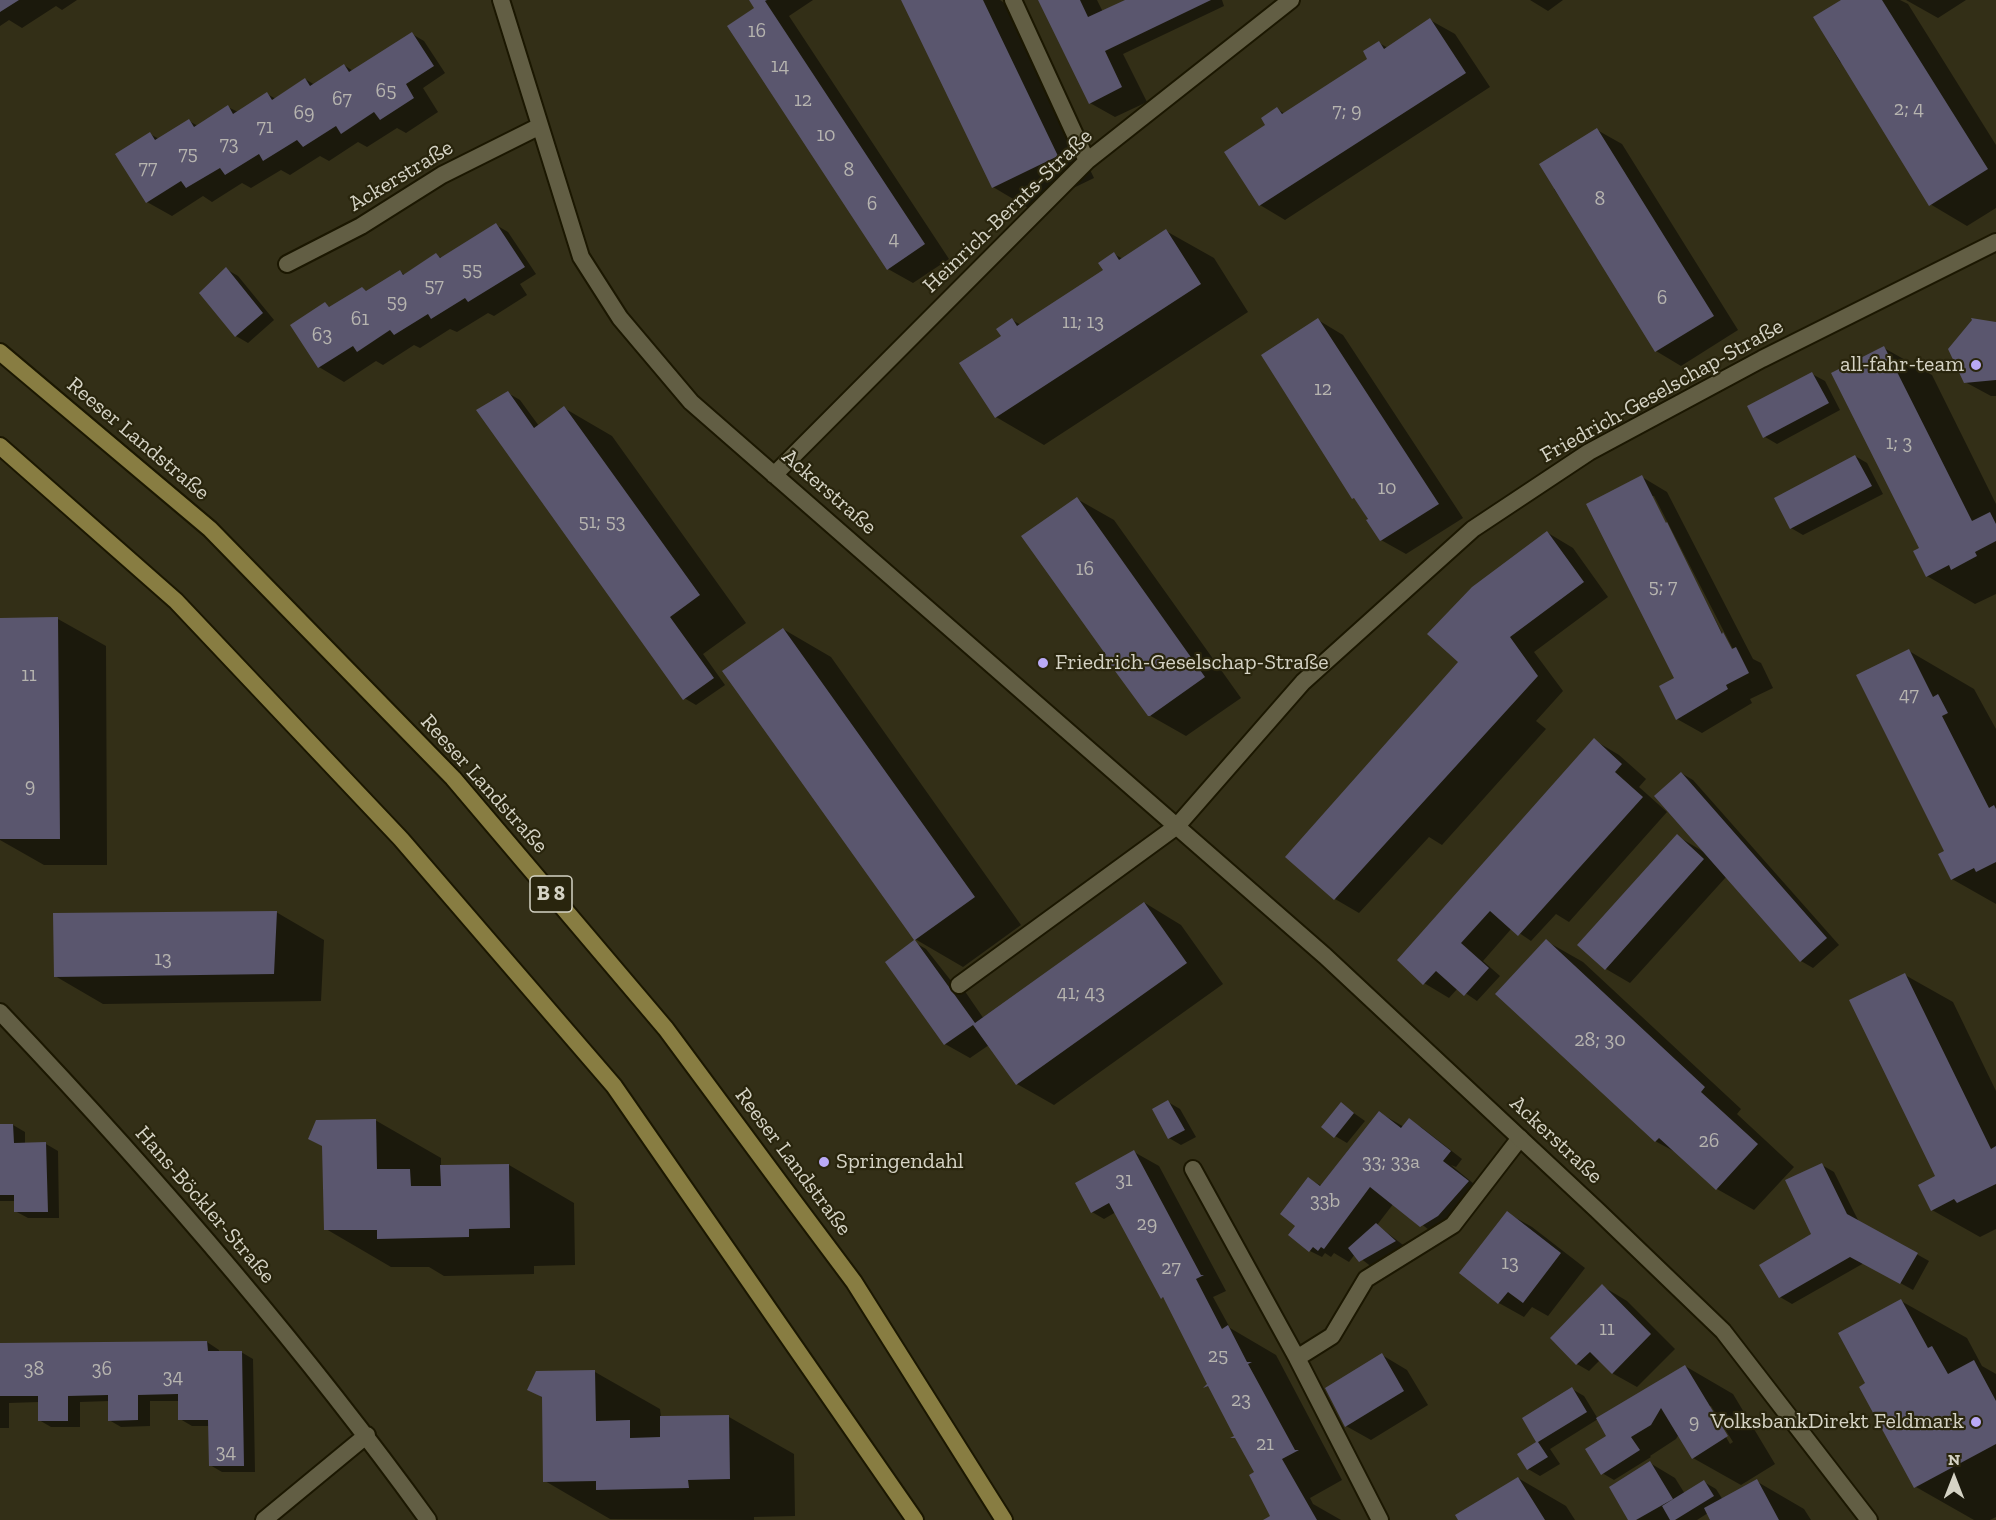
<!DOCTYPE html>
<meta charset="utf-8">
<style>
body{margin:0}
#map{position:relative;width:1996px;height:1520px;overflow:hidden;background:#332f17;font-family:"Zilla Slab",serif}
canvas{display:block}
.north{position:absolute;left:1924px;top:1448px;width:60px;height:60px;-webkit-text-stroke:4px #29250d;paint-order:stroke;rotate:0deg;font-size:16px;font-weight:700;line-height:24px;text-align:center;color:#d5d3c5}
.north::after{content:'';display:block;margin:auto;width:21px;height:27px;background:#d5d3c5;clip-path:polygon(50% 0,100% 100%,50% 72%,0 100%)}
</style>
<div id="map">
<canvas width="1996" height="1520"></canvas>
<div class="north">N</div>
</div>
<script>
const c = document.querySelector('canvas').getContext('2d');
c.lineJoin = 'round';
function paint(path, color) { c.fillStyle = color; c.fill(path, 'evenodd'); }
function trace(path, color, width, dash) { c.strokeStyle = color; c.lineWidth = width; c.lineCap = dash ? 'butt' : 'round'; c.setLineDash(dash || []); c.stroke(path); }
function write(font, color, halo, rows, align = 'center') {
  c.font = font + ' "Zilla Slab",serif'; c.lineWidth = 4.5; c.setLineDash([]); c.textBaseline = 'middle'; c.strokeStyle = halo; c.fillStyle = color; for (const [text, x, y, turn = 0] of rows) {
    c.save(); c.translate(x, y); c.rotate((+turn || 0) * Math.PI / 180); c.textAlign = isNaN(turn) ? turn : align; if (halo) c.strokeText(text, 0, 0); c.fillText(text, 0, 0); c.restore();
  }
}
paint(new Path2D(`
 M0 0H77L62 10 56 6 22 28 9 20 0 26Z
 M751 0H813L789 16 949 259 913 283 888 269Z
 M903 0H1000L1013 9 1094 178 1030 209 993 187Z
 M1040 0H1097L1103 12 1127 0H1222L1224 6 1123 54 1147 102 1115 117 1090 103Z
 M1530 0H1563L1548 11Z
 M1844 0H1900L1908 4 1996 145V208L1967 226 1930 204 1919 183 1864 100 1866 99 1844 65 1840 62 1815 18Z
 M1906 0H1966L1938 18Z
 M1430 20 1455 34 1490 87 1285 220 1260 205 1226 152 1267 126 1277 109 1285 114 1369 59 1379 43 1388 48Z
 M412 34 424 41 445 73 423 88 438 112 406 133 397 128 367 147 358 142 329 161 320 156 290 175 281 170 251 188 242 183 212 202 203 196 172 216 147 202 150 134 159 139 189 121 198 126 228 107 238 112 267 94 276 99 305 79 315 85 344 65 353 71Z
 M1597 130 1622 144 1738 330 1681 366 1656 351 1619 289 1590 247 1592 245 1554 189Z
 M496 225 508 232 536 274 520 284 527 295 494 316 488 313 457 332 450 329 420 348 414 345 383 365 376 361 344 382 319 367 292 325 325 304 331 308 362 288 368 292 400 272 405 275 436 255 442 258Z
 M1166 231 1214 258 1248 312 1044 445 996 417 1003 337 1012 320 1021 325 1105 270 1114 254 1123 259Z
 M226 269 238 276 274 320 248 343 236 336Z
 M1318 320 1343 335 1463 518 1406 554 1381 540 1330 458 1277 380Z
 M1996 324V396H1991L1965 382Z
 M1884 348 1932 375 1996 504V594L1975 604 1927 576Z
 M1812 374 1825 381 1840 410 1777 444 1765 437Z
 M508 393 520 400 539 426 564 408 612 436 746 623 703 654 725 685 696 705 684 698Z
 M1855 456 1867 463 1883 494 1803 535 1791 528Z
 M1642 477 1667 492 1753 659 1761 663 1773 688 1750 699 1752 703 1702 733 1677 719 1676 679ZM1651 496H1654L1736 655 1734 656Z
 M1077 499 1114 520 1241 698 1186 736 1149 715 1023 537Z
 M1548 533 1573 548 1608 597 1534 652 1563 691 1536 721 1546 729 1442 845 1429 837 1359 913 1335 899 1461 662Z
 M0 619H58L106 646 107 865H44L0 840Z
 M783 629 831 657 1021 925 963 967 915 939Z
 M1909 651 1974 689 1996 729V904L1952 879Z
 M1594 740 1619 755 1646 779 1639 787 1667 812 1569 922 1556 914 1531 941 1512 928 1483 961 1500 976 1477 1001 1458 988 1449 998 1424 983Z
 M1681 773 1693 780 1839 945 1813 968 1801 961 1727 876 1630 983 1606 969 1677 836 1704 852Z
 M1145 903 1181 925 1223 984 1054 1105 1017 1084 989 1045 970 1058 945 1044 914 942 926 949 952 982 964 990 984 1019Z
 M276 912 324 940 321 1001 103 1004 55 976Z
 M1546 941 1583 962 1741 1109 1737 1114 1794 1167 1754 1210 1717 1189 1679 1154 1655 1141Z
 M1905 975 1953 1002 1996 1091V1229L1980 1237 1932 1210 1937 1177Z
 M1168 1102 1180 1109 1196 1137 1181 1145 1169 1138Z
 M1341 1104 1365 1121 1347 1143 1335 1136Z
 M1380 1113 1404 1127 1409 1120 1421 1127 1462 1159 1456 1167 1451 1165 1480 1189 1433 1233 1394 1203 1377 1225 1407 1248 1373 1268 1355 1254 1349 1262 1334 1253 1331 1257 1325 1253 1322 1257 1310 1251 1297 1226 1308 1179 1322 1186Z
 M375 1120 441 1158V1166L509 1165 574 1203 575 1265 534 1266V1274L444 1276 429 1267H391L326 1229Z
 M0 1125H13L25 1132V1144H46L58 1151 59 1218H28L15 1211V1201H0Z
 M1134 1152 1159 1166 1226 1291 1213 1297 1230 1328 1276 1355 1342 1480 1310 1498 1313 1504 1341 1520H1266L1272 1517 1256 1474 1166 1300 1162 1297 1144 1264 1140 1262 1142 1260 1116 1212 1104 1219 1092 1212Z
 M1822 1165 1834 1172 1859 1222 1929 1261 1913 1290 1864 1263 1792 1304 1780 1297 1813 1235Z
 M1507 1213 1532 1227 1585 1268 1548 1316 1532 1307 1524 1317 1499 1303 1461 1273Z
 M1602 1286 1627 1301 1675 1349 1637 1387 1612 1373 1600 1360 1589 1371 1577 1364 1552 1338Z
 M1901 1301 1967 1338 1982 1366 1996 1374V1517L1990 1520H1974L1916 1487 1867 1384Z
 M207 1342 219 1350V1353L241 1352 253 1359 255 1472H222L210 1465V1426H192L180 1419 179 1401H150V1426L121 1427 109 1420V1401L80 1402V1427H51L39 1420V1402L9 1403V1428H0V1345Z
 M1382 1355 1407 1370 1428 1405 1371 1440 1346 1426Z
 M1685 1366 1733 1394 1775 1464 1741 1485 1693 1458 1679 1434 1676 1439 1650 1456 1651 1457 1614 1480 1602 1473 1611 1441 1598 1419 1550 1449 1560 1464 1540 1476 1528 1469 1519 1455 1538 1442 1524 1419 1572 1389 1584 1396 1598 1419ZM1708 1406H1711L1733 1442 1730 1444Z
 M595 1372 660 1409 661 1417H729L794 1454 795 1516 754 1517V1520L610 1519 545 1481 543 1398 529 1389Z
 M1650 1463 1675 1478 1685 1494 1704 1482 1716 1489 1723 1500 1756 1481 1804 1509 1811 1520H1712L1708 1513 1697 1520H1630Z
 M1518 1478 1566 1506 1575 1520H1460Z`), '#0007');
paint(new Path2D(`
 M0 0H19L0 12Z
 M749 0H767L765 1 925 244 887 270 727 26 754 8Z
 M901 0H983L1058 156 992 188Z
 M1038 0H1080L1088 17 1125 0H1211L1105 51 1122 87 1089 104Z
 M1841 0H1882L1988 169 1929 206 1813 17Z
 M1430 18 1466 73 1259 206 1224 152 1265 125 1261 118 1277 107 1282 114 1367 59 1363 51 1379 41 1384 49Z
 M412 32 434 66 406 84 414 98 380 120 374 112 341 134 336 126 303 147 297 140 263 161 259 154 225 175 220 168 186 188 181 181 146 203 115 154 150 132 155 140 189 119 194 127 228 105 233 114 267 92 272 100 305 78 310 86 344 64 349 72Z
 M1597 128 1714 316 1655 352 1539 164Z
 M496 223 525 267 468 302 465 298 431 319 428 314 394 335 390 330 357 352 353 346 318 368 290 325 325 302 329 307 362 287 366 291 400 270 403 275 436 253 440 258Z
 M1166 229 1201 284 995 418 959 363 1001 336 996 329 1012 318 1017 326 1103 270 1098 263 1114 252 1119 260Z
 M226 267 263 313 235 337 199 293Z
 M1318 318 1439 504 1382 540 1380 541 1366 520 1368 519 1354 498 1352 499 1261 355Z
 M1971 318 1996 322V380L1964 383 1948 349 1972 320Z
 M1884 346 1972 521 1990 512 1996 524V541L1975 552 1977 556 1951 570 1949 565 1926 577 1913 551 1919 548 1831 373Z
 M1812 372 1829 403 1763 438 1747 406Z
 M508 391 534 428 564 406 700 595 670 617 714 678 683 700 476 410Z
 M1855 455 1872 486 1790 529 1774 498Z
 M1642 475 1666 523 1667 522 1722 634 1723 632 1732 649 1736 647 1749 673 1726 685 1728 689 1676 720 1659 686 1674 678 1586 504Z
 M1077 497 1205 677 1150 716H1148L1104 656 1106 655 1021 536Z
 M1547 531 1584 582 1510 637 1538 676 1334 900 1285 857 1458 662 1427 634 1472 587Z
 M58 617 60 839H0V618Z
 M783 628 975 897 915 940 975 1023 1144 902 1187 963 1016 1085 973 1025 944 1045 885 962 914 940 722 671Z
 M1909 649 1933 697 1938 694 1948 713 1942 716 1989 808 1994 805 1996 809V862L1976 872 1974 868 1951 880 1938 854 1944 851 1856 675Z
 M1594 738 1622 764 1615 772 1643 797 1518 936 1490 911 1461 943 1489 968 1464 996 1436 971 1423 985 1397 960Z
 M1681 772 1827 938 1800 962 1654 796Z
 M1677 834 1704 859 1605 970 1577 945Z
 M277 911 274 974 54 977 53 913Z
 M1546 939 1705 1087 1701 1092 1758 1144 1716 1190 1659 1138 1655 1142 1495 994Z
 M1905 973 1991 1149 1996 1146V1184L1957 1203 1954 1199 1931 1211 1918 1185 1935 1176 1849 1000Z
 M1168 1100 1185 1130 1168 1139 1152 1109Z
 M1341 1102 1354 1113 1334 1138 1321 1127Z
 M1379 1111 1401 1128 1409 1118 1451 1151 1443 1161 1469 1181 1438 1216 1420 1227 1370 1187 1324 1249 1321 1247 1318 1251 1313 1247 1309 1252 1288 1235 1295 1226 1280 1214 1308 1177 1320 1186Z
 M376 1119 377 1169H410L411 1186H441L440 1165 509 1164 510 1228 469 1229V1237L377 1239V1230H324L322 1146 308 1139 316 1120Z
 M0 1124H13L14 1143 46 1142 48 1212H14V1195H0Z
 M1134 1150 1201 1275H1204L1196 1279 1222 1329 1228 1325 1247 1362H1252L1248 1364 1295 1450H1299L1282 1459 1317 1520H1263L1270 1516 1249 1475 1254 1472 1235 1438H1230L1234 1436 1208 1386 1203 1388 1207 1384 1163 1297 1161 1299 1109 1203 1091 1213 1075 1183Z
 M1822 1163 1847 1214 1918 1253 1900 1284 1850 1257 1779 1298 1759 1265 1811 1234 1785 1180Z
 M1507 1211 1561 1253 1523 1303 1508 1292 1498 1304 1459 1273Z
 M1376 1223 1396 1241 1359 1262 1348 1248Z
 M1602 1284 1651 1334 1612 1374 1590 1352 1576 1365 1550 1338Z
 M1901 1299 1928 1348 1932 1346 1948 1374 1974 1360 1996 1401V1444L1914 1488 1859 1387 1865 1383 1838 1333Z
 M207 1341 208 1351H242L244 1466H209L208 1420H178V1394L138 1395V1420L108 1421V1395L68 1396V1421H38V1396H0V1343Z
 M1382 1353 1404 1391 1345 1427 1325 1388Z
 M1685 1365 1728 1436 1692 1459 1661 1408 1651 1425 1631 1437 1640 1450 1601 1475 1585 1449 1606 1436 1596 1418Z
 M595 1370 596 1421 630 1420V1438L660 1437V1416L729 1415 730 1479 688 1480 689 1488 596 1490V1481L543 1482 542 1397 527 1390 536 1371Z
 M1572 1387 1587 1412 1538 1442 1548 1457 1527 1470 1517 1454 1536 1442 1522 1418Z
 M1650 1461 1673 1499 1636 1520H1628L1609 1487Z
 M1518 1477 1545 1520H1458L1455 1515Z
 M1757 1479 1779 1520H1710L1704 1508Z
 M1704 1480 1714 1496 1675 1520H1670L1662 1506Z`), '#5a566e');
const service = new Path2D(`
 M959 985 1177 826
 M1193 1169 1297 1358 1380 1520
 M1297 1358 1332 1336 1366 1279 1453 1225 1520 1138`);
const minor = new Path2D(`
 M501 0 581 257 620 318 691 402 1325 956 1597 1210 1723 1331 1869 1520
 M1013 0 1087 161
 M287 264 361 226 442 175 538 127
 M774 475 1087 161 1291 0
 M1177 826 1303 682 1473 529 1589 452 1762 359 1996 242
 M0 1012C153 1173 298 1340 428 1520
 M264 1520 367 1435`);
const primary = new Path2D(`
 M0 352 210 529 453 778 666 1029 783 1187 854 1282 1004 1520
 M0 446 176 601 401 839 614 1086 915 1520`);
trace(service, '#1b1701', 20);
trace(minor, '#1b1701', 20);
trace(primary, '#1b1701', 20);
trace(service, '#625e44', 16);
trace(minor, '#625e44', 16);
trace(primary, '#887d42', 16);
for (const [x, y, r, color] of [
 [1976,365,6,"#baaaf6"],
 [1043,663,6,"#baaaf6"],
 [824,1162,6,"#baaaf6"],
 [1976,1422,6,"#baaaf6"]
]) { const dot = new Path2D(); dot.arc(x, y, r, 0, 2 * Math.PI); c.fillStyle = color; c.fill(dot); trace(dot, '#29250d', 2); }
write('20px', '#b6b4af', null, [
 ["16",757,31],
 ["14",780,66],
 ["65",386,91],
 ["67",342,99],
 ["12",803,100],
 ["2; 4",1909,109],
 ["7; 9",1347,111],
 ["69",304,113],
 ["71",265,127],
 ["10",826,135],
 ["73",229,144],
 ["75",188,154],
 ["77",148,168],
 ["8",849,170],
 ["8",1600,199],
 ["6",872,204],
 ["4",894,239],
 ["55",472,270],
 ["57",434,286],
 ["6",1662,298],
 ["59",397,302],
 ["61",360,319],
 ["11; 13",1083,322],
 ["63",322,335],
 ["12",1323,389],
 ["1; 3",1899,443],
 ["10",1387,488],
 ["51; 53",602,522],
 ["16",1085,569],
 ["5; 7",1663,587],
 ["11",29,675],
 ["47",1909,695],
 ["9",30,786],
 ["13",163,959],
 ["41; 43",1081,993],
 ["28; 30",1600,1040],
 ["26",1709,1141],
 ["33; 33a",1391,1162],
 ["31",1124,1180],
 ["33b",1325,1201],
 ["29",1147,1224],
 ["13",1510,1263],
 ["27",1171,1268],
 ["11",1607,1329],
 ["25",1218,1356],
 ["38",34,1369],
 ["36",102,1369],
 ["34",173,1377],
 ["23",1241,1400],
 ["9",1694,1422],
 ["21",1265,1444],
 ["34",226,1452]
]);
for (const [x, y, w] of [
 [551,894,42]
]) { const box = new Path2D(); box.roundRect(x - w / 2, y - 18, w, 36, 4.5); c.fillStyle = '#29250d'; c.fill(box); trace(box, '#d5d3c5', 1.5); }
write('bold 21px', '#d5d3c5', null, [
 ["B 8",551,894]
]);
write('22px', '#d5d3c5', '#29250d', [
 ["Ackerstraße",401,176,-31],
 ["Heinrich-Bernts-Straße",1008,211,-44],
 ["Friedrich-Geselschap-Straße",1662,391,-29],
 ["Reeser Landstraße",138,439,40],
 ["Ackerstraße",829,492,41],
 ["Reeser Landstraße",484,784,48],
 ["Ackerstraße",1556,1140,43],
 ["Reeser Landstraße",793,1162,53],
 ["Hans-Böckler-Straße",205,1205,49]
]);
write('22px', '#d5d3c5', '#29250d', [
 ["all-fahr-team",1964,365],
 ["Friedrich-Geselschap-Straße",1055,663,"left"],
 ["Springendahl",836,1162,"left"],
 ["VolksbankDirekt Feldmark",1964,1422]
], 'right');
</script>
